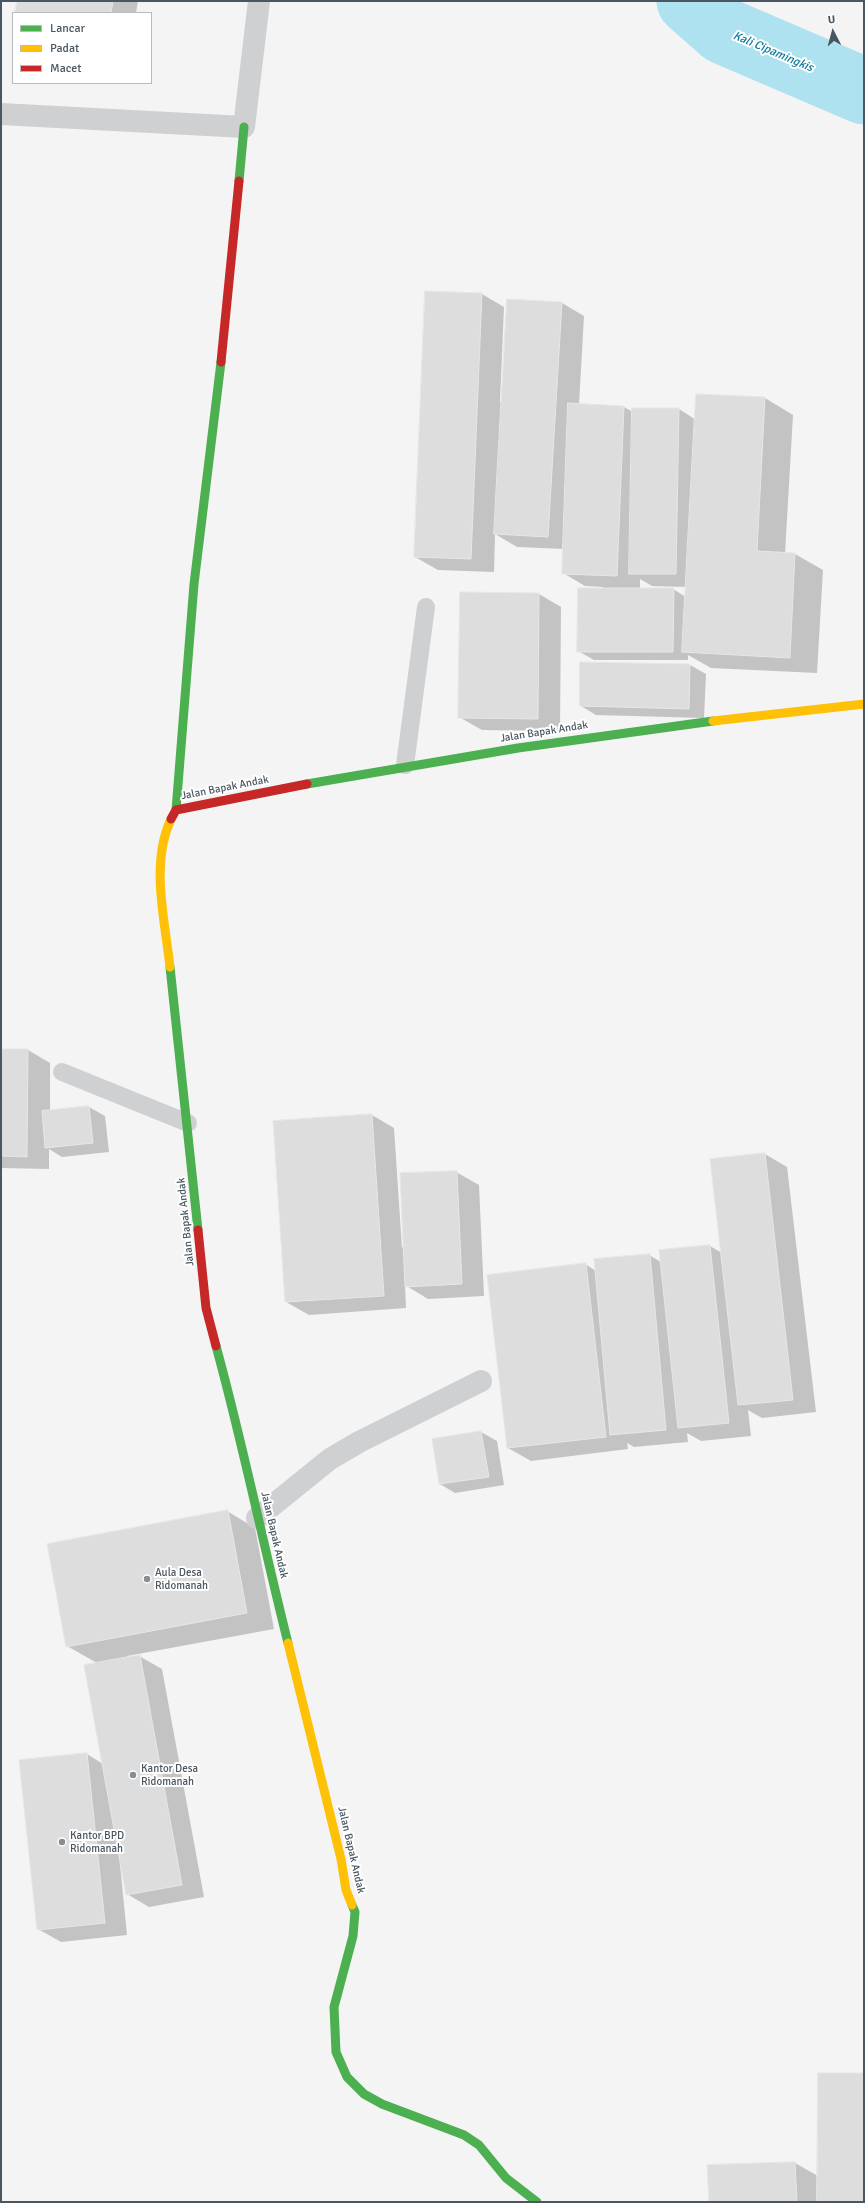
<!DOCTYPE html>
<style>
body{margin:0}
#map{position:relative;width:865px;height:2203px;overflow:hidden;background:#f4f4f4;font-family:Signika,sans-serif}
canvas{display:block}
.frame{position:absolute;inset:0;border:2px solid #4a5661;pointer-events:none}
.legend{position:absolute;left:12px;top:12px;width:140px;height:72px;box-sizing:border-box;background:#fff;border:1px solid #b7bbc0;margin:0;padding:5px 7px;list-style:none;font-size:12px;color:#4a5661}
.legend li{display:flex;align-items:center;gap:8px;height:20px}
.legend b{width:20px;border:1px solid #b7bbc0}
.north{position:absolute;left:813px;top:12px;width:40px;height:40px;-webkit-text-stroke:3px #fff;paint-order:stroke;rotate:354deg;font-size:11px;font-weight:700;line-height:16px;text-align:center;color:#4a5661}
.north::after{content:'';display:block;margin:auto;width:14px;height:18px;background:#4a5661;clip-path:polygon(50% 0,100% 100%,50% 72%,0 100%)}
</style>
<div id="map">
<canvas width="865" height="2203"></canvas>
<div class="frame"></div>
<ul class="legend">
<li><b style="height:5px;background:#4caf50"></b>Lancar</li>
<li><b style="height:5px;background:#ffc107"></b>Padat</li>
<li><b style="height:5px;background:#c62828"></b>Macet</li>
</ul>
<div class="north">U</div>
</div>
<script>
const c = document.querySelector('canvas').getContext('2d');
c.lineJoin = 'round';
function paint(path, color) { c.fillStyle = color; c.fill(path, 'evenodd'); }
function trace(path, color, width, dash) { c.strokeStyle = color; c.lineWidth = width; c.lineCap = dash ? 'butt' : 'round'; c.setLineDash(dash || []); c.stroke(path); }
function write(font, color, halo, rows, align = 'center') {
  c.font = font + ' Signika,sans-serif'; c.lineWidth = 4; c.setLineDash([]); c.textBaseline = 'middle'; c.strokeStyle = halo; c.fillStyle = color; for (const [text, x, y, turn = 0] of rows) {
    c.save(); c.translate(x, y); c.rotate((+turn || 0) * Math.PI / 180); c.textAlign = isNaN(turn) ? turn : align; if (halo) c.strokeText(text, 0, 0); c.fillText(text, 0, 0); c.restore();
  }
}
paint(new Path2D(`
 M18 1H138L136 13H16Z
 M482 294 504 307 500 402H502L562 303 584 316 579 405 624 407 633 412 679 409 696 420 697 395 765 398 793 415 785 554H795L823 570 817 673 711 668 688 655V660H594L578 651 603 587 585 586 563 573 564 549 517 547 495 534 494 572 438 570 415 557ZM640 579 652 586 687 587 686 597 673 589H640Z
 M461 593 539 594 561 607 560 731 482 730 459 717Z
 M690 665 706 674 704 718 596 715 581 706Z
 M1 1050H28L50 1063V1111L89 1107 105 1116 109 1152 62 1157 49 1149V1169L1 1168Z
 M372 1115 394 1128 402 1248 456 1172 479 1185 484 1296 428 1299 405 1285 406 1308 309 1315 286 1302Z
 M765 1154 787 1167 816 1412 762 1418 748 1410 751 1436 701 1441 687 1433 688 1442 634 1447 627 1443 628 1449 531 1461 508 1448 585 1264 596 1271 649 1255 661 1262 710 1246 722 1253Z
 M481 1432 497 1441 504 1485 455 1493 440 1484 433 1440Z
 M227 1511 255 1528 274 1629 127 1656 128 1658 139 1656 162 1669 204 1897 149 1907 127 1894 121 1864H120L127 1935 61 1942 38 1929 87 1754 103 1764 97 1663 67 1646Z
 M864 2074V2202H710L795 2163 818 2176Z`), '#0003');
trace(new Path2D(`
 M690 1 724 31 864 91`), '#aee2f0', 67);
const building = new Path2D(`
 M17 1H113L111 13H15Z
 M425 291 482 293 471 559 414 557Z
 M507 299 562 302 548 537 494 534Z
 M696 394 765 397 757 551 795 553 790 658 682 652Z
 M568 403 624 406 617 576 562 574Z
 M632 408H679L676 574H629Z
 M578 588H674L673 652H577Z
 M460 592 539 593 538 719 458 718Z
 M580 662 690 664 689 709 580 706Z
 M1 1049H28L27 1157 1 1156Z
 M89 1106 93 1143 45 1148 42 1111Z
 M372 1114 384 1296 285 1302 273 1121Z
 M765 1153 793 1400 738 1405 710 1159Z
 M457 1171 462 1284 405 1287 400 1173Z
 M710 1245 729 1423 678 1428 659 1250Z
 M650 1254 666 1430 610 1435 594 1259Z
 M586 1263 606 1437 507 1448 487 1275Z
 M481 1431 489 1477 439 1484 432 1439Z
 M228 1510 247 1613 66 1647 47 1544Z
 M140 1655 182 1885 126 1895 84 1665Z
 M87 1753 105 1923 37 1930 19 1760Z
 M818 2073H864V2202H817Z
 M795 2162 797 2202H709L707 2165Z`);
paint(building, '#ddddde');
trace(building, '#e5e6e7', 1);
trace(new Path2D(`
 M405 765 426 607
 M62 1072 188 1123`), '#ced0d2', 18);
trace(new Path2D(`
 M1 114 244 127 259 1
 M257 1518 330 1459 359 1442 481 1381`), '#ced0d2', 22);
trace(new Path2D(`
 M239 181 244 127
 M307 784 518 748 713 721
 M176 810 194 584 221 362
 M170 967 198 1230
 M216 1346C243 1444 263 1544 288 1643
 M352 1905 355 1912 353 1936 334 2007 336 2052 347 2077 364 2094 382 2104 464 2135 479 2145 506 2178 537 2202`), '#4caf50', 9);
trace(new Path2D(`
 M713 721 864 704
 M170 967C165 920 150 864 171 819
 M288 1643 341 1859 346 1890 352 1905`), '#ffc107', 9);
trace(new Path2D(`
 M221 362 239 181
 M171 819 176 810 307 784
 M198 1230 206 1308 216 1346`), '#c62828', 9);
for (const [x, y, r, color] of [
 [147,1579,4,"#868d94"],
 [133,1775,4,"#868d94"],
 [62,1842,4,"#868d94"]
]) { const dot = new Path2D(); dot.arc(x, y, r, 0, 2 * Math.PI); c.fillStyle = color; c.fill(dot); trace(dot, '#fff', 1.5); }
write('11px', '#4a5661', '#fff', [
 ["Jalan Bapak Andak",544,732,-9],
 ["Jalan Bapak Andak",225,788,-11],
 ["Jalan Bapak Andak",186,1222,-96],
 ["Jalan Bapak Andak",274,1535,77],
 ["Jalan Bapak Andak",351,1850,77]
]);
write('11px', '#4a5661', '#fff', [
 ["Aula Desa",155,1573],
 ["Ridomanah",155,1586],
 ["Kantor Desa",141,1769],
 ["Ridomanah",141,1782],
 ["Kantor BPD",70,1836],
 ["Ridomanah",70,1849]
], 'left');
write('italic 12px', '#0c7c9b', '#fff', [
 ["Kali Cipamingkis",773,52,23]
]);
</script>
